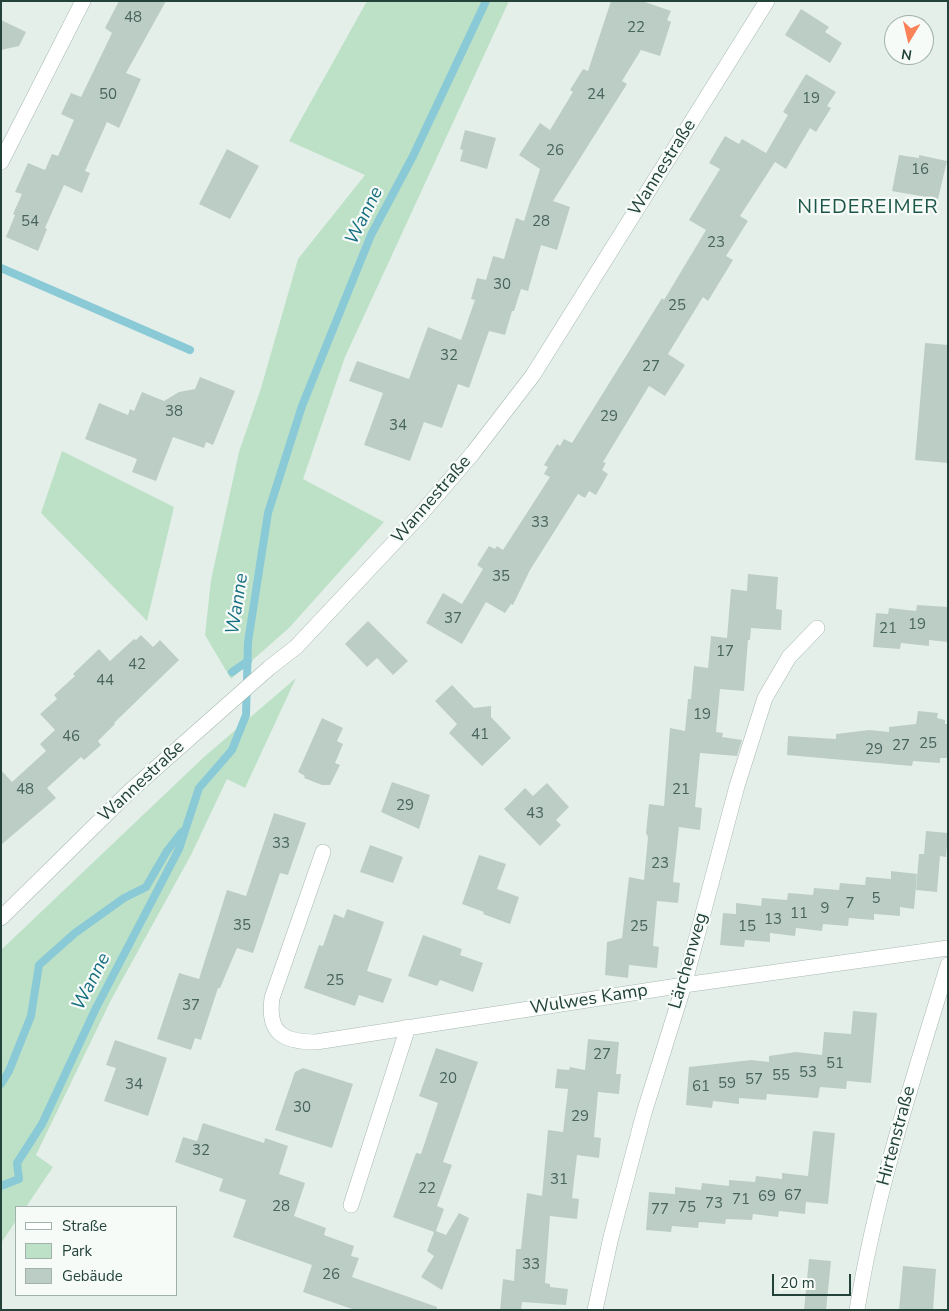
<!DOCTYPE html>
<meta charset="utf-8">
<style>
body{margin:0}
#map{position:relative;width:949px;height:1311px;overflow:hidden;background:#e5efea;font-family:"Nunito Sans",sans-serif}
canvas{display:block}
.frame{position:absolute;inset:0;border:2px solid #22423a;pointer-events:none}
.legend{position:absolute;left:15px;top:1206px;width:162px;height:90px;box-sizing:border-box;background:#f6fbf8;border:1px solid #a1b1ac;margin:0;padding:6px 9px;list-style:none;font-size:15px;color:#22423a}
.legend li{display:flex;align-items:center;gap:10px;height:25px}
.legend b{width:25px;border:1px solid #a1b1ac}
.north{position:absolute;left:884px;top:15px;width:50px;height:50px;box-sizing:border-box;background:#f6fbf8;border:1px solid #a1b1ac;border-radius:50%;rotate:189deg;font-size:14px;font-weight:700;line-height:20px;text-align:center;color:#22423a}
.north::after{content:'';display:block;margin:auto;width:18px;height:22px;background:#f98258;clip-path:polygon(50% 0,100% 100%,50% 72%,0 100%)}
.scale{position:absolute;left:772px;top:1274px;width:79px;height:22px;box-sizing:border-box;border:2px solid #22423a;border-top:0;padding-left:6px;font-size:15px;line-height:18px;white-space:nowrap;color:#22423a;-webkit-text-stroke:4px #f6fbf8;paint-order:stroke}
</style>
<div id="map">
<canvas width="949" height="1311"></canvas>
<div class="frame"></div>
<ul class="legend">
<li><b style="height:6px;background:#fff"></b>Straße</li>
<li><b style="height:14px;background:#bde1c7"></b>Park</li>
<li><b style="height:14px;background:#bccdc6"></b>Gebäude</li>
</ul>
<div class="north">N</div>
<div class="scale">20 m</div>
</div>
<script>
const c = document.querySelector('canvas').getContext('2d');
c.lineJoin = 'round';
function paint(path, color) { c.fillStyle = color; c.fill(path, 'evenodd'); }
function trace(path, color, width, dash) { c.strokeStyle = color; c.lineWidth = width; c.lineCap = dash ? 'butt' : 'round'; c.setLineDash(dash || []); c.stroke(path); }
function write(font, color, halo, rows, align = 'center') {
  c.font = font + ' "Nunito Sans",sans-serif'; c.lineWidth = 4.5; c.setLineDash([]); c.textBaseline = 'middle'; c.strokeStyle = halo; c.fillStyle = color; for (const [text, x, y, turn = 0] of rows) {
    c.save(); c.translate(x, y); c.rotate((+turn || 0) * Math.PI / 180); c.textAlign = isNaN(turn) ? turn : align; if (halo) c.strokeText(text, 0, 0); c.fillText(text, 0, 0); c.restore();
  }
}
paint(new Path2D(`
 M367 1H451L455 3 454 1H509L345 357 303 479 384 522 289 628 231 679 205 635 211 580 239 452 261 388 298 259 365 175 289 141Z
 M62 451 174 507 147 621 41 513Z
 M296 678 245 788 227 779 191 855 111 1000 36 1155 53 1167 26 1207H16V1221L1 1243V950L204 757Z`), '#bde1c7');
trace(new Path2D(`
 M1 268 190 350
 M232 672 248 661
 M1 1084 9 1071 31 1016 39 965 75 933 124 898 146 887 167 851 182 832
 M1 1186 19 1179 17 1163 42 1124 96 1008 179 849 199 788 232 750 246 715 248 642 268 513 302 406 371 235 413 156 486 1`), '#8ac9d6', 8);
paint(new Path2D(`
 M119 1H166L126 73 141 79 119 128 107 122 85 171 90 173 82 193 64 185 45 228 47 229 38 251 6 237 15 215 13 214 22 194 15 192 28 163 45 170 52 154 58 156 74 120 61 114 71 93 81 97 112 33 105 28Z
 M611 1H642L671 11 667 20 671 22 660 56 641 50 622 81 627 84 553 201 570 207 557 250 541 245 528 291 521 289 514 311H512L505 335 489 331 469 388 458 384 442 428 424 422 410 461 364 445 383 393 349 381 357 361 409 379 428 327 461 340 475 300 471 299 477 278 486 280 493 256 504 259 516 218 524 221 540 169 519 155 540 123 550 130 573 92 570 90 583 69 588 71Z
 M801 9 829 27 825 32 842 43 830 63 785 35Z
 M1 20 26 32 19 46 1 50Z
 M806 74 836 92 827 106 831 108 816 132 810 128 786 169 775 162 740 216 748 221 726 256 733 260 708 301 703 297 668 354 685 365 665 396 649 386 603 462 606 463 602 470 608 474 596 495 589 491 585 498 578 494 530 570 513 605 511 604 505 613 486 602 462 644 426 623 443 593 462 604 483 569 477 565 489 546 495 549 497 546 503 550 550 477 544 474 548 467 544 465 557 444 560 446 564 439 572 443 662 298 664 300 706 230 689 220 720 169 709 163 725 136 739 144 742 139 766 153 788 115 783 112Z
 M465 130 496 138 487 169 460 161 463 150 460 149Z
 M227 149 259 166 230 219 199 204Z
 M899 155 919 158V155L947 161 938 199 892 191Z
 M925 343 948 345V463L915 460Z
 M200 377 235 391 213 445 206 442 204 448 173 437 156 481 132 472 137 459 85 439 99 403 128 415 130 409 134 411 142 392 164 401 179 392 195 389Z
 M748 574 778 577 776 609 782 610 781 630 751 628 750 640H748L744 691 720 689 716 732 723 733 722 737 742 740 737 756 700 753 695 807 702 808 700 830 679 827 673 882 680 883 678 903 657 901 653 946 659 947 657 968 629 965 628 978 605 975 607 942 622 938 629 877 644 880 648 837 646 833 649 804 664 806 670 728 685 731 688 699H691L694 666 708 668 711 636 727 638 731 589 747 591Z
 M917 605 948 607V642L929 640V646L901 643 900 649 873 647 876 613 888 614 889 608 916 611Z
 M368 621 408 661 393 675 377 658 367 667 345 644Z
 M141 635 153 647 160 640 179 660 114 723 115 724 98 741 101 745 84 760 81 757 47 788 56 798 1 845V770L12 782 46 751 40 744 55 730 40 714 57 699 54 695 75 676 73 674 99 649 110 661 134 639 136 640Z
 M452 685 474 708 491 706V717L511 738 482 766 449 733 457 724 435 701Z
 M918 711 938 713 937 718 945 720V724H948V758H940V763L913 761 912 766 787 755 788 736 836 739V734L869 730 889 732V727L916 724Z
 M322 718 343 728 337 741 343 744 335 763 340 765 330 785H322L304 778 305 776 298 772Z
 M392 782 430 795 419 829 381 812Z
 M547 783 569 807 556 820 561 825 540 846 504 809 525 788 533 796Z
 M274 813 306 823 288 875 280 873 253 953 237 948 220 988H218L201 1040 195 1038 191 1050 157 1039 179 973 199 979 227 890 246 896Z
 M926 831 948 833 946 857 940 856 937 892 916 890 919 854H924Z
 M370 845 403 857 393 883 360 872Z
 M479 855 506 864 497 889 519 897 510 924 483 914 484 912 462 904Z
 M891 871 917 874 914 909 900 907V916L874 914V920L849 918 848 926 823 924 822 931 796 928 795 936 770 933V942L745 940 744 947 720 945 723 913 736 914V903L761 906 762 898 787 900 788 893 813 895 814 888 839 890 840 883 865 885 866 877 891 879Z
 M347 909 384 922 367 971 392 979 383 1003 359 995 355 1006 304 988 319 945 323 946 334 914 344 918Z
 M423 935 462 949 460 955 483 963 473 992 440 980 437 986 408 976Z
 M853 1011 877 1013 871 1083 847 1081 846 1089 820 1087 818 1098 767 1094 766 1100 739 1098V1104L713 1101 712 1108 686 1105 689 1067 751 1060 769 1062V1056L796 1052 822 1055 824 1032 851 1034Z
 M588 1039 619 1042 616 1074H621L619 1094 598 1092 594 1137 601 1138 599 1158 577 1155 572 1198 579 1199 577 1219 550 1216 545 1283 550 1284V1287L568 1289 566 1305 522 1302 521 1310H500L503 1279 514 1281 516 1249H521L527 1193 542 1196 548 1130 563 1132 568 1089 555 1088 557 1069 569 1070 570 1067 585 1070Z
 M115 1040 167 1058 148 1116 104 1101 116 1068 106 1065Z
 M436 1048 478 1062 443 1162 452 1165 437 1206 444 1209 436 1231 446 1235 459 1213 469 1218 442 1290 421 1277 434 1256 427 1251 434 1232 393 1217 416 1153 421 1154 438 1103 419 1096Z
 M303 1068 353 1084 332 1148 275 1130 295 1072Z
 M203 1123 264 1143 265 1138 288 1146 279 1174 305 1183 294 1216 326 1228 324 1235 354 1246 351 1256 359 1258 352 1277 437 1307V1310H355L303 1292 312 1265 233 1237 246 1200 219 1191 223 1179 175 1162 183 1137 197 1141Z
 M813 1131 835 1133 828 1204 806 1202 805 1214 779 1211 778 1217 753 1214 752 1220 726 1219 725 1224 699 1222 698 1228 672 1226 671 1232 646 1230 649 1192 675 1194V1187L701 1190 702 1183 729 1186V1180L755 1182 756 1176 782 1179V1173L808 1176Z
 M809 1259 831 1261 826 1310H804Z
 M903 1266 936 1269 933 1310H899Z`), '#bccdc6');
const minor = new Path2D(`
 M1 162 83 1
 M323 852 272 998C267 1034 284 1042 316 1042L684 985 948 948
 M351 1205 408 1027
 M595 1310 611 1237 644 1113 684 985 737 786 765 698 789 657 817 628
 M857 1310C876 1192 913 1079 948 965`);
const tertiary = new Path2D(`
 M1 918 130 791 269 668 296 647 419 516 473 453 533 375 767 1`);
trace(minor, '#a7b8b2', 16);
trace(tertiary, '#a7b8b2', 16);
trace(minor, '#fff', 15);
trace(tertiary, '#fff', 15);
write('15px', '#48655d', null, [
 ["48",133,18],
 ["22",636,28],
 ["50",108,95],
 ["24",596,95],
 ["19",811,99],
 ["26",555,151],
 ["16",920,170],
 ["54",30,222],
 ["28",541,222],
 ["23",716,243],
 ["30",502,285],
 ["25",677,306],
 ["32",449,356],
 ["27",651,367],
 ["38",174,412],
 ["29",609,417],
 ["34",398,426],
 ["33",540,523],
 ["35",501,577],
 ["37",453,619],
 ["19",917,625],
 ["21",888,629],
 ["17",725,652],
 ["42",137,665],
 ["44",105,681],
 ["19",702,715],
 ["41",480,735],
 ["46",71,737],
 ["25",928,744],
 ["27",901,746],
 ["29",874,750],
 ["48",25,790],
 ["21",681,790],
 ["29",405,806],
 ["43",535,814],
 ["33",281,844],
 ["23",660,864],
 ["5",876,899],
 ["7",850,904],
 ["9",825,909],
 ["11",799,914],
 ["13",773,920],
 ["35",242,926],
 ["25",639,927],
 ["15",747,927],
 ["25",335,981],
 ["37",191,1006],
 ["27",602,1055],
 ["51",835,1064],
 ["53",808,1073],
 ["55",781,1076],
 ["20",448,1079],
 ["57",754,1080],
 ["59",727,1084],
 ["34",134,1085],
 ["61",701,1087],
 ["30",302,1108],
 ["29",580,1117],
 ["32",201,1151],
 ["31",559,1180],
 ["22",427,1189],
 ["67",793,1196],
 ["69",767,1197],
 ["71",741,1200],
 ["73",714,1204],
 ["28",281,1207],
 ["75",687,1208],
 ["77",660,1210],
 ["33",531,1265],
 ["26",331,1275]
]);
write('18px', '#22423a', '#f6fbf8', [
 ["Wannestraße",663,168,-58],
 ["Wannestraße",432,500,-49],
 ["Wannestraße",142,782,-43],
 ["Lärchenweg",689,961,-74],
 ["Wulwes Kamp",589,1000,-9],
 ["Hirtenstraße",897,1136,-75]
]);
write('italic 19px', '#186f82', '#f6fbf8', [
 ["Wanne",365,216,-64],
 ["Wanne",238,604,-81],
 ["Wanne",92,982,-63]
]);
c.letterSpacing = '1px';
write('20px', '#1d5648', '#f6fbf8', [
 ["NIEDEREIMER",868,208]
]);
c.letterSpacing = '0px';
</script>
